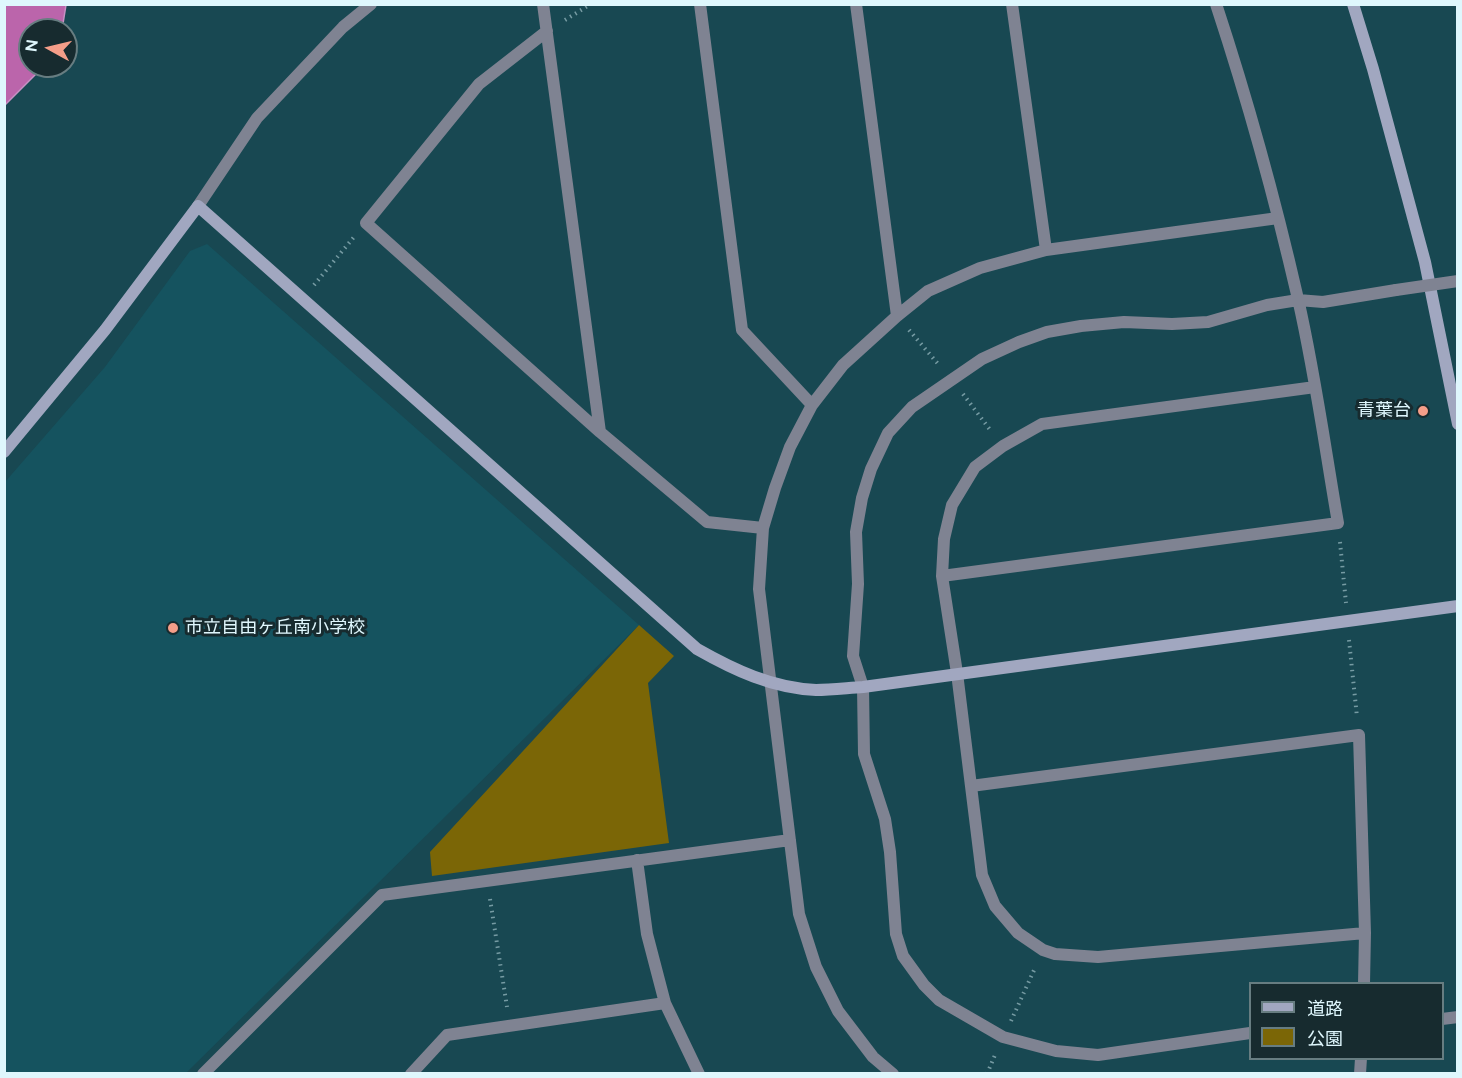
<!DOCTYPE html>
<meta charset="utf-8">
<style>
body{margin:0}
#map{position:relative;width:1462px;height:1078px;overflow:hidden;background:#184852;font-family:Figtree,"Noto Sans JP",sans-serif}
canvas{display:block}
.frame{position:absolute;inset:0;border:6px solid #dff7fd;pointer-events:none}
.legend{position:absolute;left:1249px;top:982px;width:195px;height:78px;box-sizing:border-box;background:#172b2f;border:2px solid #677d81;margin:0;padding:8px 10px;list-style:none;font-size:18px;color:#dff7fd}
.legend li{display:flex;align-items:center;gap:12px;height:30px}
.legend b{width:30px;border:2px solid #677d81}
.north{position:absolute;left:18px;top:18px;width:60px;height:60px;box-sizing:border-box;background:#172b2f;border:2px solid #677d81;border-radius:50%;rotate:278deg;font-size:16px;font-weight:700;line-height:24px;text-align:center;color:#dff7fd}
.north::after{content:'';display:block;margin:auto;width:21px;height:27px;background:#f49e89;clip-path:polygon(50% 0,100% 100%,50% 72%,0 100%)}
</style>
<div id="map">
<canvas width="1462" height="1078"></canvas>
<div class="frame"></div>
<ul class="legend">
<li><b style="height:8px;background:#a1a7c0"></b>道路</li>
<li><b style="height:16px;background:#7b6606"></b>公園</li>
</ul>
<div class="north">N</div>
</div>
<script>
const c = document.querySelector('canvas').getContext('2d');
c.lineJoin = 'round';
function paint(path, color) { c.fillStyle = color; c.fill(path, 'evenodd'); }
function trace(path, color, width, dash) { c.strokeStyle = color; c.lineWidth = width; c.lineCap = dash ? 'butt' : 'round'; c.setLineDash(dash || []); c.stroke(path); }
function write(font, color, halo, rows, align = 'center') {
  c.font = font + ' Figtree,"Noto Sans JP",sans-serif'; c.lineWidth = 6; c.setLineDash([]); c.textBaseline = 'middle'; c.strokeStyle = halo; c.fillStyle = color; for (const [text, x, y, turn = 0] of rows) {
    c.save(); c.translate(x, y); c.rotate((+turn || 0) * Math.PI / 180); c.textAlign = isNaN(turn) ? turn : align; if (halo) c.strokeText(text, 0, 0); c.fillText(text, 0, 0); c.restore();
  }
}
paint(new Path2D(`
 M207 244 639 625 186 1073H5V482L105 367 190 251Z`), '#15535f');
paint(new Path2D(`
 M639 625 674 656 648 683 669 843 432 876 430 852Z`), '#7b6606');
const water = new Path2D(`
 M5 4 66 5 62 30H30V66H44L5 105Z`);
paint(water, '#bb65ab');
trace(water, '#c691c4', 1.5);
trace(new Path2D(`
 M565 20 591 4
 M314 285 354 237
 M909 330 939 365
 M963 394 991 431
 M1340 542 1346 603
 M1349 640 1357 717
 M490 899 507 1007
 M1011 1021 1035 968
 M987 1074 995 1055`), '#769ba3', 4, [1.5, 4.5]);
trace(new Path2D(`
 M543 4 600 432 707 522 763 528
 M700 4 742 330 812 405
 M856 4 897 316
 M1012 4 1046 250
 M547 31 479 84 366 223 600 432
 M198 206 257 118 343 27 371 4
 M1315 387 1042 424 1003 446 975 467 952 505 944 539 942 576 957 673 982 875 995 906 1018 933 1043 950 1055 954 1098 957 1365 933
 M942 576 1338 523C1325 448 1315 373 1298 299 1275 199 1248 101 1216 4
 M971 786 1359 735 1365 933 1364 984
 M637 860 647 934 665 1003 699 1074
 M1442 1019 1458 1017
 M1250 1033 1098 1055 1056 1051 1003 1037 939 1000 924 985 903 956 896 934 890 852 885 819 864 754 863 687 853 656 858 584 856 532 862 498 871 469 888 433 912 407 982 359 1019 342 1047 332 1081 326 1124 322 1172 324 1208 322 1267 305 1298 300 1323 302 1396 290
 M203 1074 382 895 790 840
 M411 1074 447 1035 665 1003
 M893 1074 873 1057 838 1011 816 967 799 914 759 589 763 528 775 488 790 447 812 405 843 365 897 316 928 291 980 268 1046 250 1278 218
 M1360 1074 1361 1058`), '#7f8392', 12);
trace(new Path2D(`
 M1353 4 1373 69 1425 262 1458 424
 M4 452 105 330 198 206 697 649C734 670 772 688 816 690 831 690 847 688 863 687L1458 606`), '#a1a7c0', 12);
trace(new Path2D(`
 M1396 290 1458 281`), '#7f8392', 12);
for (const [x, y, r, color] of [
 [1423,411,6,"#f49e89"],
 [173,628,6,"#f49e89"]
]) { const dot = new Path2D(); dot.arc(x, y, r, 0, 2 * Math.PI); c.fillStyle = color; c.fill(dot); trace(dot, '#172b2f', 2); }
write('18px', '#dff7fd', '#172b2f', [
 ["青葉台",1411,411],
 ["市立自由ヶ丘南小学校",185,628,"left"]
], 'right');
</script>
